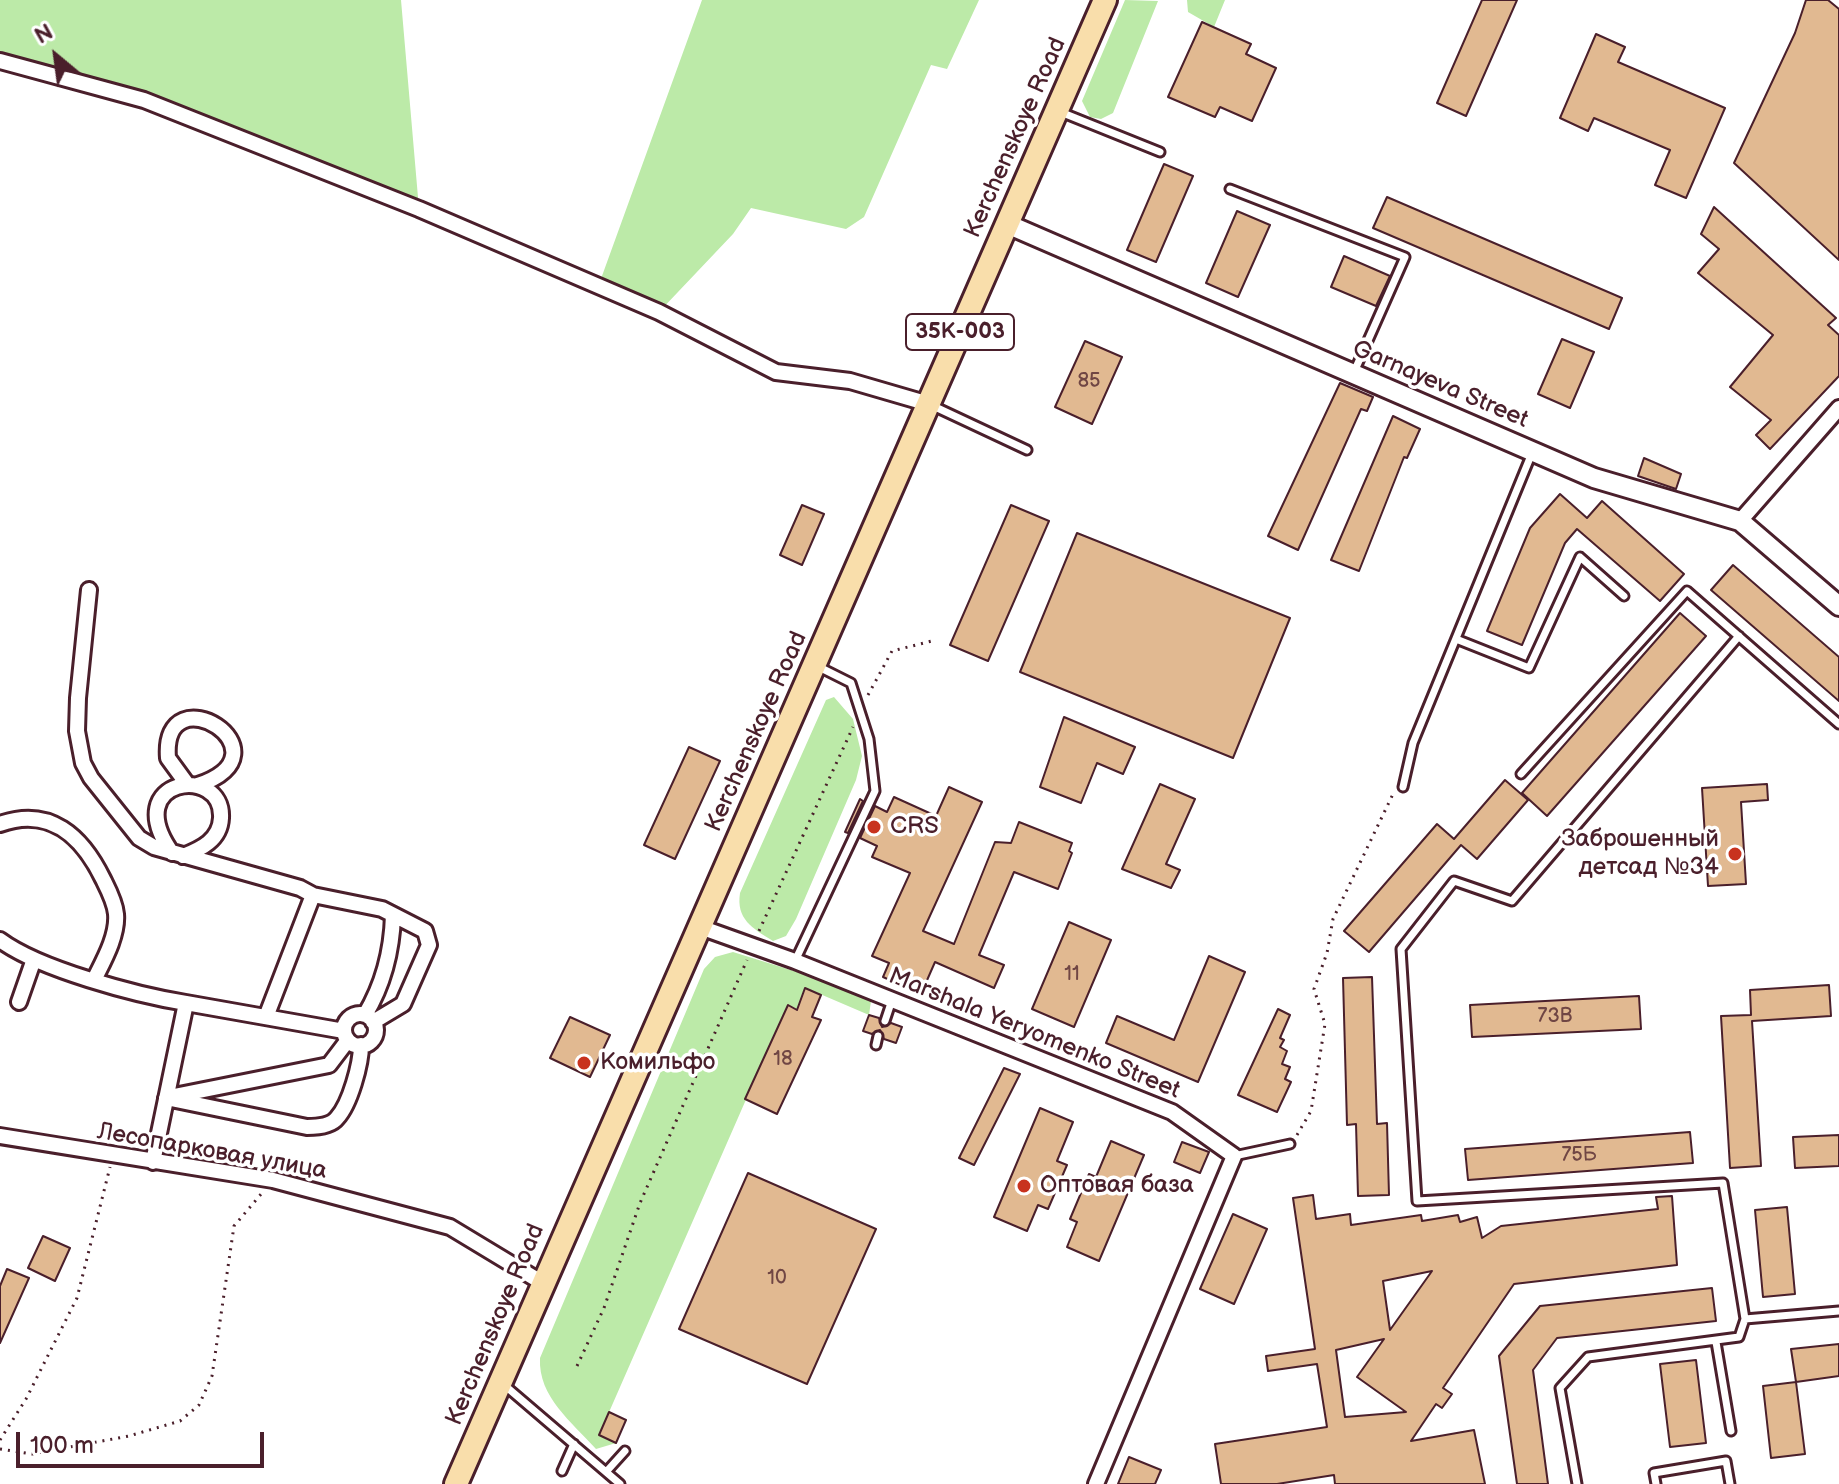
<!DOCTYPE html>
<meta charset="utf-8">
<style>
body{margin:0}
#map{position:relative;width:1839px;height:1484px;overflow:hidden;background:#fff;font-family:"Balsamiq Sans",sans-serif}
canvas{display:block}
.north{position:absolute;left:16px;top:16px;width:80px;height:80px;-webkit-text-stroke:6px #fff;paint-order:stroke;rotate:331deg;font-size:22px;font-weight:700;line-height:32px;text-align:center;color:#4a1f2b}
.north::after{content:'';display:block;margin:auto;width:28px;height:36px;background:#4a1f2b;clip-path:polygon(50% 0,100% 100%,50% 72%,0 100%)}
.scale{position:absolute;left:16px;top:1432px;width:248px;height:36px;box-sizing:border-box;border:4px solid #4a1f2b;border-top:0;padding-left:10px;font-size:24px;line-height:28px;white-space:nowrap;color:#4a1f2b;-webkit-text-stroke:6px #fff;paint-order:stroke}
</style>
<div id="map">
<canvas width="1839" height="1484"></canvas>
<div class="north">N</div>
<div class="scale">100 m</div>
</div>
<script>
const c = document.querySelector('canvas').getContext('2d');
c.lineJoin = 'round';
function paint(path, color) { c.fillStyle = color; c.fill(path, 'evenodd'); }
function trace(path, color, width, dash) { c.strokeStyle = color; c.lineWidth = width; c.lineCap = dash ? 'butt' : 'round'; c.setLineDash(dash || []); c.stroke(path); }
function write(font, color, halo, rows, align = 'center') {
  c.font = font + ' "Balsamiq Sans",sans-serif'; c.lineWidth = 7; c.setLineDash([]); c.textBaseline = 'middle'; c.strokeStyle = halo; c.fillStyle = color; for (const [text, x, y, turn = 0] of rows) {
    c.save(); c.translate(x, y); c.rotate((+turn || 0) * Math.PI / 180); c.textAlign = isNaN(turn) ? turn : align; if (halo) c.strokeText(text, 0, 0); c.fillText(text, 0, 0); c.restore();
  }
}
paint(new Path2D(`
 M0 0H401L419 209 144 100 0 61Z
 M702 0H979L947 69 931 65 864 217 846 229 751 208 733 234 659 312 598 287Z
 M1125 0 1158 1 1113 113 1101 119 1090 117 1082 101Z
 M1187 0H1225L1214 27 1188 12Z
 M834 697 853 719 862 756 856 780 796 919 786 936 773 941C752 928 736 919 740 893L826 700Z
 M733 952 810 976 871 1001 869 1015 806 988 797 1010 787 1006 599 1435 616 1443 596 1449C572 1422 538 1397 540 1358L704 969 715 957Z`), '#bceaa8');
const building = new Path2D(`
 M1482 0H1517L1466 116 1437 103Z
 M1806 0H1828L1839 9V260L1734 163 1795 33Z
 M1202 22 1251 44 1246 54 1276 68 1252 121 1220 107 1215 117 1168 97Z
 M1596 34 1625 47 1618 62 1725 108 1686 198 1655 185 1670 150 1594 118 1588 131 1560 118Z
 M1164 164 1193 176 1156 262 1127 250Z
 M1387 197 1622 298 1609 329 1373 228Z
 M1714 207 1836 318 1828 325 1839 335V376L1770 449 1756 435 1771 420 1730 387 1773 335 1698 273 1719 249 1701 234Z
 M1237 211 1270 225 1238 297 1206 283Z
 M1344 256 1390 276 1376 306 1331 287Z
 M1562 339 1594 352 1570 408 1538 394Z
 M1085 341 1122 357 1092 424 1055 407Z
 M1340 383 1373 397 1367 411 1361 409 1298 550 1268 536Z
 M1393 416 1420 429 1407 458 1404 457 1359 571 1331 560Z
 M1644 458 1681 474 1676 489 1638 476Z
 M1560 494 1587 518 1602 501 1684 574 1660 601 1577 529 1565 543 1522 645 1487 631 1530 528Z
 M802 505 824 514 802 565 780 555Z
 M1011 505 1049 521 988 661 950 645Z
 M1077 533 1290 618 1233 758 1020 672Z
 M1733 565 1839 657V701L1711 590Z
 M1680 613 1706 636 1547 816 1522 793Z
 M1064 717 1135 747 1123 774 1097 763 1081 803 1040 787Z
 M689 747 720 761 675 859 644 845Z
 M1505 780 1528 800 1477 859 1461 845 1369 952 1344 931 1437 824 1454 839Z
 M1160 784 1195 799 1166 864 1180 870 1171 888 1122 869Z
 M1767 784 1768 800 1741 802 1746 884 1708 886 1702 788Z
 M949 787 982 802 923 931 954 944 995 842 1011 843 1019 822 1072 843 1069 851 1072 853 1058 889 1014 872 979 955 1004 965 994 988 935 962 921 994 883 977 889 963 872 956 910 873 872 857 877 846 860 838 875 806 887 812 894 797 936 816Z
 M860 799 863 801 848 833 845 832Z
 M1069 922 1111 940 1074 1027 1032 1009Z
 M1209 956 1245 972 1198 1082 1106 1043 1117 1016 1174 1040Z
 M1372 977 1377 1124 1387 1123 1389 1195 1358 1196 1356 1124 1347 1125 1343 978Z
 M1829 985 1831 1016 1752 1021 1761 1166 1730 1168 1721 1016 1751 1015 1750 990Z
 M805 988 821 995 812 1017 821 1020 777 1114 745 1099 788 1005 797 1010Z
 M1639 996 1641 1029 1472 1037 1470 1005Z
 M1278 1009 1290 1015 1280 1038 1284 1040 1280 1047 1287 1051 1282 1064 1290 1067 1285 1079 1291 1082 1277 1112 1238 1095Z
 M869 1015 879 1018 882 1027 891 1023 902 1027 896 1043 884 1039 880 1030 872 1034 863 1031Z
 M570 1017 610 1035 590 1077 550 1058Z
 M1004 1068 1020 1074 974 1165 959 1158Z
 M1040 1108 1073 1122 1057 1161 1067 1165 1048 1209 1038 1205 1027 1231 994 1217Z
 M1690 1132 1693 1163 1468 1180 1465 1149Z
 M1839 1135V1166L1795 1168 1793 1137Z
 M1111 1141 1144 1155 1099 1261 1067 1247 1077 1222 1070 1219 1089 1174 1096 1177Z
 M1182 1142 1209 1152 1200 1173 1174 1162Z
 M748 1173 876 1229 807 1384 679 1329Z
 M1313 1195 1316 1219 1350 1214 1351 1225 1421 1215 1422 1221 1458 1215 1460 1222 1477 1217 1482 1238 1501 1226 1658 1209 1656 1197 1672 1196 1677 1265 1514 1284 1443 1388 1452 1394 1442 1408 1436 1404 1411 1441 1474 1430 1485 1484H1335L1334 1475 1277 1484H1221L1215 1444 1327 1427 1317 1364 1268 1371 1266 1356 1315 1349 1293 1198ZM1432 1271 1390 1330 1383 1281ZM1384 1339 1357 1377 1406 1412 1345 1417 1336 1350Z
 M1787 1207 1795 1294 1763 1297 1755 1210Z
 M1233 1214 1267 1229 1234 1304 1200 1289Z
 M43 1236 70 1248 55 1281 28 1268Z
 M7 1269 29 1278 0 1343V1286Z
 M1712 1288 1716 1321 1557 1338 1533 1370 1548 1484H1517L1499 1356 1540 1306Z
 M1839 1344V1376L1796 1382 1791 1349Z
 M1696 1360 1706 1443 1670 1447 1660 1364Z
 M1796 1382 1805 1454 1771 1458 1763 1386Z
 M609 1412 626 1420 616 1443 599 1435Z
 M1129 1457 1161 1470 1155 1484H1118Z`);
paint(building, '#e1b991');
trace(building, '#4a1f2b', 2);
const service = new Path2D(`
 M1058 111 1160 152
 M1230 189 1405 257 1354 372
 M931 405 1027 450
 M1739 636 1512 901 1454 881 1401 949 1417 1201 1723 1183 1745 1319 1839 1311
 M1456 639 1529 668 1580 557 1624 596
 M1521 774 1687 591 1839 724
 M1403 787 1413 743 1532 453
 M795 961 875 791 869 739 851 683 817 666
 M885 1021 892 1000
 M876 1045 878 1036
 M1234 1156 1290 1144
 M1716 1342 1731 1431
 M503 1384 620 1484
 M562 1471 574 1444
 M606 1472 625 1451
 M1577 1484 1560 1388 1588 1357 1739 1337 1745 1319
 M1656 1484 1654 1473 1726 1461 1730 1484`);
const minor = new Path2D(`
 M0 61 144 100 419 209 659 312 776 372 850 381 929 404
 M1740 521 1839 408
 M89 590 78 698 77 731 83 763 91 778 139 838 154 847 300 888 313 895 382 909 425 931 429 945 403 1004 373 1022
 M187 784 168 758C161 670 295 752 198 785
 M0 824C50 806 82 836 103 879 108 889 115 902 116 914 118 935 104 960 95 978
 M172 853C118 777 224 764 221 818 220 840 201 849 183 856
 M700 927 795 961 1172 1112 1234 1156 1096 1484
 M0 940C39 969 136 995 186 1003L153 1162
 M19 1002 34 959
 M186 1003 344 1031
 M344 1030a16 16 0 1 1 32 0a16 16 0 1 1-32 0Z
 M365 1015C383 985 392 949 393 915
 M266 1017 313 895
 M174 1096 329 1065 348 1040
 M166 1098 307 1127C317 1127 331 1126 337 1118 350 1104 361 1064 361 1045
 M0 1136 273 1180 450 1227 541 1282`);
const tertiary = new Path2D(`
 M1007 224 1594 478 1740 521 1839 606`);
const primary = new Path2D(`
 M456 1484 1105 0`);
trace(service, '#4a1f2b', 13);
trace(minor, '#4a1f2b', 20);
trace(tertiary, '#4a1f2b', 24);
trace(primary, '#4a1f2b', 28);
trace(new Path2D(`
 M868 695 892 651 932 641
 M759 931 853 727
 M1297 1135 1311 1111 1325 1024 1314 989 1327 953 1333 919 1393 794
 M577 1366 604 1308 640 1203 747 960
 M0 1440 26 1399 77 1298 110 1167
 M0 1449 32 1454 129 1436 180 1421 199 1405 212 1376 234 1226 262 1193`), '#4a1f2b', 3, [2, 6]);
trace(service, '#fff', 7);
trace(minor, '#fff', 14);
trace(tertiary, '#fff', 18);
trace(primary, '#f9deab', 22);
for (const [x, y, r, color] of [
 [874,827,8,"#c8321e"],
 [1735,854,8,"#c8321e"],
 [584,1063,8,"#c8321e"],
 [1024,1186,8,"#c8321e"]
]) { const dot = new Path2D(); dot.arc(x, y, r, 0, 2 * Math.PI); c.fillStyle = color; c.fill(dot); trace(dot, '#fff', 3); }
write('20px', '#704644', null, [
 ["85",1089,382],
 ["11",1072,975],
 ["73В",1555,1017],
 ["18",783,1060],
 ["75Б",1579,1156],
 ["10",777,1279]
]);
for (const [x, y, w] of [
 [960,332,108]
]) { const box = new Path2D(); box.roundRect(x - w / 2, y - 18, w, 36, 6); c.fillStyle = '#fff'; c.fill(box); trace(box, '#4a1f2b', 2); }
write('bold 22px', '#4a1f2b', null, [
 ["35К-003",960,332]
]);
write('24px', '#4a1f2b', '#fff', [
 ["Kerchenskoye Road",1016,138,-66],
 ["Garnayeva Street",1440,385,23],
 ["Kerchenskoye Road",757,732,-66],
 ["Marshala Yeryomenko Street",1034,1034,22],
 ["Лесопарковая улица",212,1152,10],
 ["Kerchenskoye Road",496,1325,-67]
]);
write('24px', '#4a1f2b', '#fff', [
 ["CRS",890,827],
 ["Заброшенный",1719,840,"right"],
 ["детсад №34",1719,868,"right"],
 ["Комильфо",600,1063],
 ["Оптовая база",1040,1186]
], 'left');
</script>
